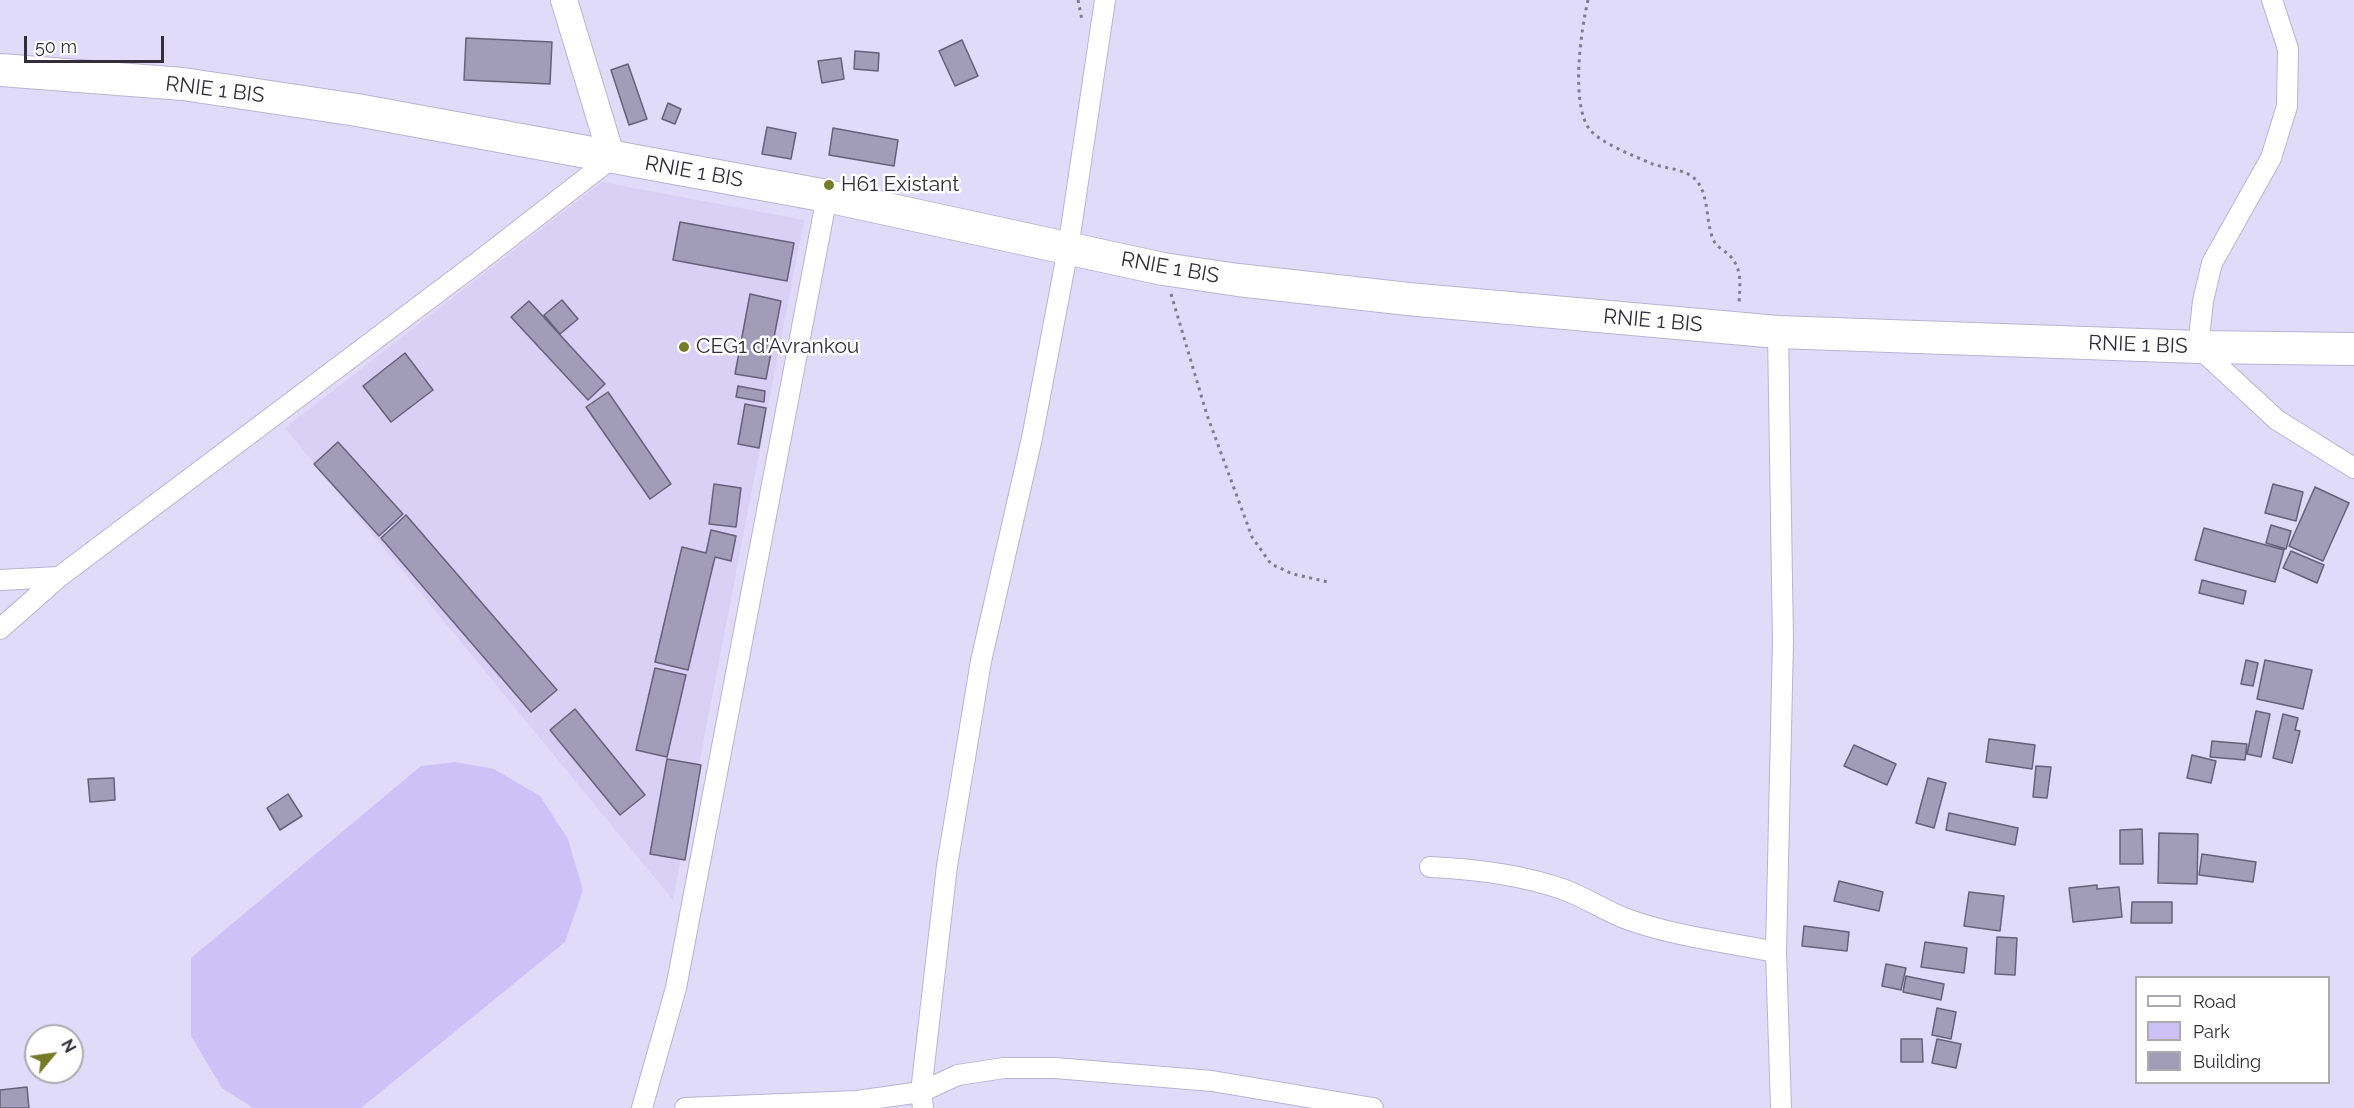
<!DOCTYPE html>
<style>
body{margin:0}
#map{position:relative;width:2354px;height:1108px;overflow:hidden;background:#e0dbf8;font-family:Raleway,sans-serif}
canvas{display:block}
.legend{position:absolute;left:2135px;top:976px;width:195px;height:108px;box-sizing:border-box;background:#fff;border:2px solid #adabb0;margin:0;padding:8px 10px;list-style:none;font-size:18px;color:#312e3a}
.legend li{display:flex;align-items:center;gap:12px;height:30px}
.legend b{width:30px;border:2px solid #adabb0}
.north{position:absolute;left:24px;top:1024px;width:60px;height:60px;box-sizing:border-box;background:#fff;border:2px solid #adabb0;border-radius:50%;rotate:61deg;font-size:16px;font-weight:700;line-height:24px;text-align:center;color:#312e3a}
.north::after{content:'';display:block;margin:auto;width:21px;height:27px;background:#757c27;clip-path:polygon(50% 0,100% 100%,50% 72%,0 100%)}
.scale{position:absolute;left:24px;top:36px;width:140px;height:27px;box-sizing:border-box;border:3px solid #312e3a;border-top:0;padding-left:8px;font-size:18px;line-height:21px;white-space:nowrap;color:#312e3a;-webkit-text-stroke:4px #fff;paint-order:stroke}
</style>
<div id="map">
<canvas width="2354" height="1108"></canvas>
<ul class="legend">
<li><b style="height:8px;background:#fff"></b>Road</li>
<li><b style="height:16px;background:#cdc2f7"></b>Park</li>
<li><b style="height:16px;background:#a19cb8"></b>Building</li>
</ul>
<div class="north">N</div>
<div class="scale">50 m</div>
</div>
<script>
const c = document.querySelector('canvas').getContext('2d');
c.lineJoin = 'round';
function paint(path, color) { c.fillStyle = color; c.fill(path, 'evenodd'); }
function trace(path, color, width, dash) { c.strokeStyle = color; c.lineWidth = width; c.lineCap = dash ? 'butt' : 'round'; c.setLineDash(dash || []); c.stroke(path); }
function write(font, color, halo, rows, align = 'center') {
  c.font = font + ' Raleway,sans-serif'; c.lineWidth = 5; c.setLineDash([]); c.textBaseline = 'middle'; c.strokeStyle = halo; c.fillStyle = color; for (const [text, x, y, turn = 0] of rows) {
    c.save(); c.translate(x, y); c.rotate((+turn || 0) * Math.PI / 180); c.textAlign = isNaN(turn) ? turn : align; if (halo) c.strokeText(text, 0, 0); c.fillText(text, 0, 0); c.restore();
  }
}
paint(new Path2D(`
 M602 182 804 220 673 900 285 428Z`), '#d8d1f5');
paint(new Path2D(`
 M455 762 494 769 540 796 568 839 583 890 565 942 361 1108H253L222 1088 191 1036V958L421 766Z`), '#cdc2f7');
const building = new Path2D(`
 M466 38 552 42 550 84 464 80Z
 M962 40 978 76 955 86 939 51Z
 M855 51 879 53 878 71 854 69Z
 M841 58 844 79 822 83 818 61Z
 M628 64 647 119 629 125 611 70Z
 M668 103 681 109 675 124 662 119Z
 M767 127 796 133 791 159 762 154Z
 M833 128 898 140 894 166 829 155Z
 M680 222 794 243 787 281 673 260Z
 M750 294 781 301 766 379 735 374Z
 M562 300 578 319 560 334 544 315Z
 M529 301 605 384 588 400 511 317Z
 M405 353 433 390 391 422 363 386Z
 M738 386 765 391 764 402 736 397Z
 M608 392 671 484 650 499 586 407Z
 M745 404 766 408 759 448 738 444Z
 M338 442 403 514 379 536 314 464Z
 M714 484 741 488 736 527 709 524Z
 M2273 484 2303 492 2296 521 2265 513Z
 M2315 487 2349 503 2323 561 2289 546Z
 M406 515 557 690 531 712 381 538Z
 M2271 525 2291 531 2286 549 2266 543Z
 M2204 528 2284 550 2275 582 2195 560Z
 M711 530 736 536 731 561 715 557 688 670 655 662 682 547 706 553Z
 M2291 551 2324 565 2317 583 2283 568Z
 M2202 580 2246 591 2243 604 2199 593Z
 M2246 660 2258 663 2253 686 2241 684Z
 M2265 660 2312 670 2303 709 2257 699Z
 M655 668 686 675 667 757 636 750Z
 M575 709 645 795 620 815 550 730Z
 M2256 711 2270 714 2261 757 2247 754Z
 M2283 714 2298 718 2295 730 2300 731 2292 763 2273 758Z
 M1989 739 2035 745 2032 769 1986 762Z
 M2212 741 2247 744 2245 760 2210 757Z
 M1854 745 1896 764 1887 785 1844 766Z
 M2192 755 2216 761 2211 783 2187 778Z
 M667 759 701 765 685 860 650 854Z
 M2036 766 2051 767 2047 798 2033 797Z
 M114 778 115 800 90 802 88 779Z
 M1928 778 1946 783 1934 828 1916 823Z
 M288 794 302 816 280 830 267 808Z
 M1949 813 2018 828 2015 845 1946 830Z
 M2142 829 2143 864H2120V830Z
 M2159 833 2198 834 2197 884 2158 883Z
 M2202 854 2256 862 2253 882 2199 875Z
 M1839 881 1883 892 1879 911 1834 901Z
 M2097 885V889L2119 887 2122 917 2073 922 2069 888Z
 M1969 892 2004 896 2000 931 1964 926Z
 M2132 902H2172V923H2131Z
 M1804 926 1849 932 1847 951 1802 946Z
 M1997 937 2017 938 2015 975 1995 974Z
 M1925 942 1967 948 1964 973 1921 967Z
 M1886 964 1906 968 1901 990 1882 986Z
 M1906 976 1944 984 1941 1000 1903 992Z
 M1937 1008 1956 1012 1951 1039 1932 1035Z
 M1901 1039H1922L1923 1062H1901Z
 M1937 1039 1961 1044 1956 1068 1932 1063Z
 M27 1087 29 1108H0V1090Z`);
paint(building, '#a19cb8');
trace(building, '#66617b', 1.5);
const minor = new Path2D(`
 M2272 0 2288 49 2287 106 2271 158 2212 263 2203 301 2198 347 2277 420 2354 468
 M1778 332 1783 641 1776 952 1781 1108
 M0 580 59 577
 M0 629 59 577 478 262 612 158
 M1430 867C1475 869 1523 875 1565 890 1586 898 1604 910 1624 918 1672 936 1726 942 1776 952
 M642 1108 676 988 827 196
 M685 1108 857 1101 921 1092 958 1075 1004 1068H1055L1212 1081 1373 1108
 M923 1108 921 1092 947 866 981 661 1032 438 1068 249 1105 0`);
const tertiary = new Path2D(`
 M564 0 612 158`);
const primary = new Path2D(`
 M0 70 183 84 357 110 827 196 1163 269 1238 280 1408 299 1778 332 2198 347 2354 349`);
trace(minor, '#b9b4d1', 22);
trace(tertiary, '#b9b4d1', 28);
trace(primary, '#b9b4d1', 34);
trace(new Path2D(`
 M1078 0 1082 20
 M1588 0C1581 30 1570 104 1590 130 1601 143 1634 156 1650 163 1664 169 1685 168 1696 180 1710 196 1705 223 1714 241 1716 246 1723 250 1727 253 1743 267 1740 284 1739 303
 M1171 294 1207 415 1252 537 1271 564 1293 574 1328 582`), '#807c90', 3, [3, 4.5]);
trace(minor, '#fff', 20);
trace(tertiary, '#fff', 26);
trace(primary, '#fff', 32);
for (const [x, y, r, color] of [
 [829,185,6,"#757c27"],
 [684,347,6,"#757c27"]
]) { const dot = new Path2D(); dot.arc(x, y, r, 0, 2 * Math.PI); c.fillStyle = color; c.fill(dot); trace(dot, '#fff', 2); }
write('21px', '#312e3a', '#fff', [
 ["RNIE 1 BIS",215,90,7],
 ["RNIE 1 BIS",694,172,10],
 ["RNIE 1 BIS",1170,268,10],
 ["RNIE 1 BIS",1653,321,5],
 ["RNIE 1 BIS",2138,345,2]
]);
write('21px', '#312e3a', '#fff', [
 ["H61 Existant",841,185],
 ["CEG1 d'Avrankou",696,347]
], 'left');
</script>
